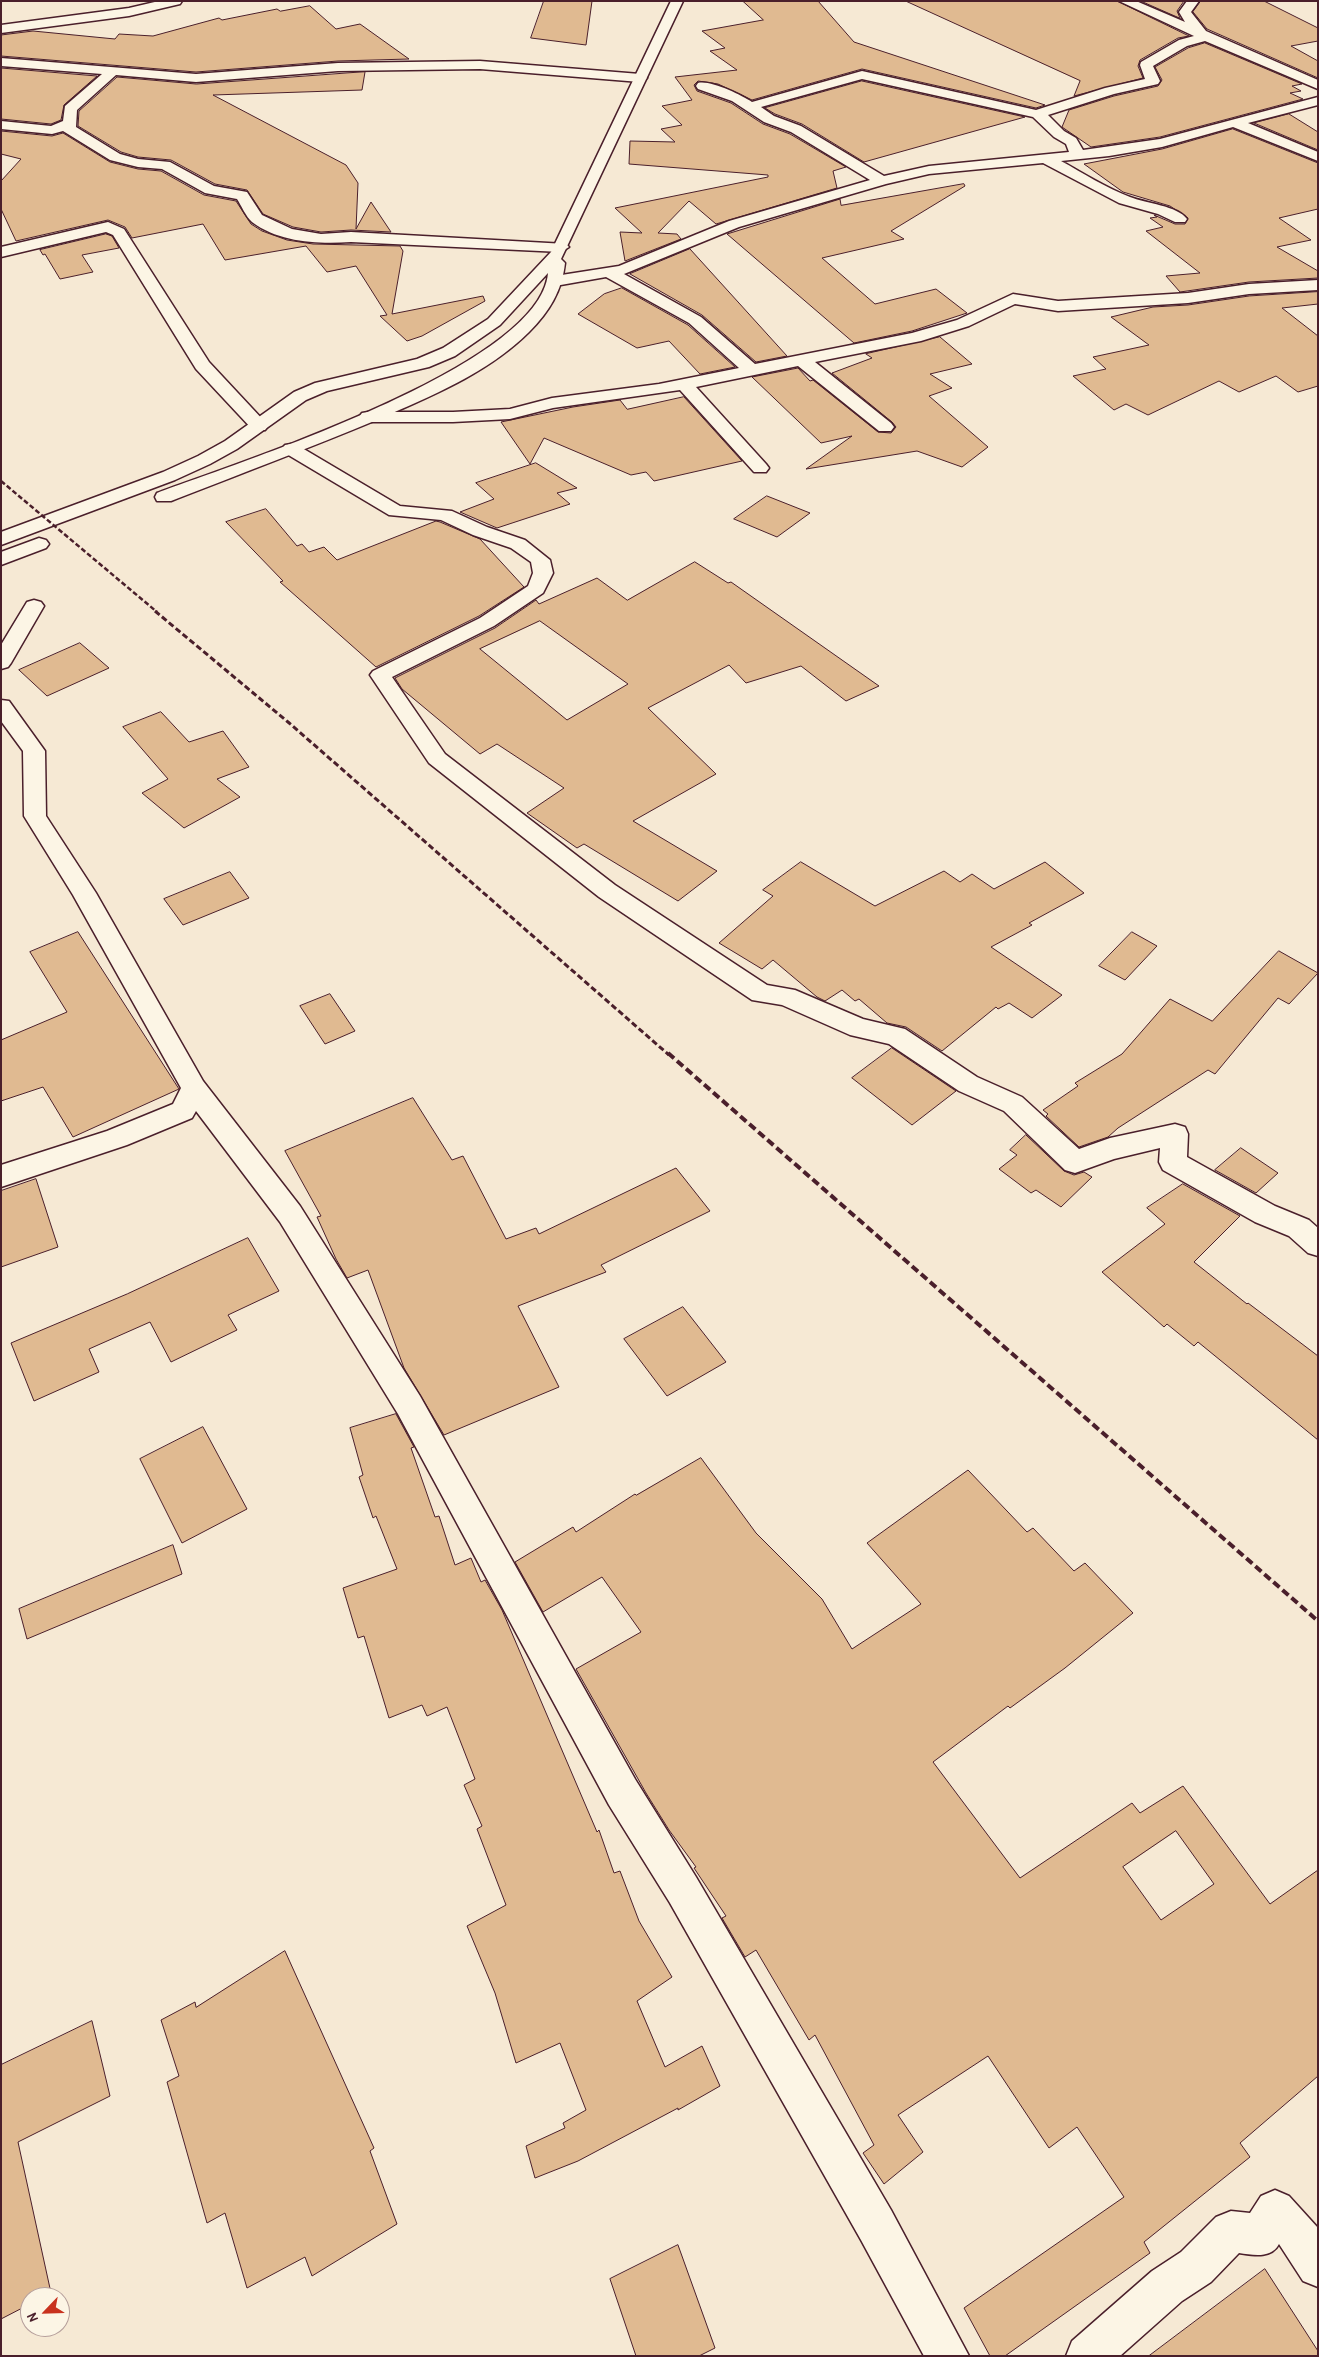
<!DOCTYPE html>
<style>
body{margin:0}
#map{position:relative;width:1319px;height:2357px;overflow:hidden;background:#f6e9d4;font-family:"Patrick Hand",sans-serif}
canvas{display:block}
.frame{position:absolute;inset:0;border:2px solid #4a1f2b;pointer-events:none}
.north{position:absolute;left:20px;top:2287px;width:50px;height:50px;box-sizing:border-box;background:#fcf5e5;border:1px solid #b59f9b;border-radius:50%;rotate:246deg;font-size:14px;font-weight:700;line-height:20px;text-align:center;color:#4a1f2b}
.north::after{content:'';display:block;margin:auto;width:18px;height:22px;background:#c8321e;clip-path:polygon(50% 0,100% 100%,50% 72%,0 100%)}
</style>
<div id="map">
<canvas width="1319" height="2357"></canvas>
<div class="frame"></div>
<div class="north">N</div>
</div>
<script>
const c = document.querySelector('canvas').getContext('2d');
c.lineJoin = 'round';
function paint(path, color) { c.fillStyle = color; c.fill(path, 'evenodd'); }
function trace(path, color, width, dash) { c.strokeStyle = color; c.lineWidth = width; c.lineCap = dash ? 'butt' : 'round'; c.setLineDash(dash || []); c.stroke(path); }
const building = new Path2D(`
 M544 1H592L586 45 531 38Z
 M743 1H818L854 42 1045 105 1036 108 862 69 752 100 718 84 698 81 694 85 697 91 731 103 763 124 790 134 846 167 833 171 837 188 716 224 689 201 658 233 677 234 681 239 625 261 620 232 642 233 615 208 768 177V175L629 164 630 141 675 142 661 129 682 125 662 106 692 100 675 77 737 70 710 51 725 48 702 31 763 20Z
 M906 1H1117L1189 36 1178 38 1140 60 1138 66 1143 78 1074 96 1080 81Z
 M1141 1H1184L1177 11 1180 18Z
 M1201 1H1264L1318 28V41L1291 46 1318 61V78L1207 29 1193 12Z
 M310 6 336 29 360 24 409 59 338 61 196 72 1 56V35L33 31 115 39 119 34 153 36 219 18 222 20 277 9 280 11Z
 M1205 43 1302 84 1292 86 1301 91 1290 93 1303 99 1160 137 1091 147 1062 127 1069 110 1114 96 1158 86 1162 80 1155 67 1188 48Z
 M1 68 97 76 64 105 61 120 51 124 1 119Z
 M365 72 362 90 213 95 346 165 358 183 356 229 371 202 391 232 351 230 321 232 293 227 263 214 247 190 215 184 171 160 138 157 121 152 78 126 79 111 117 77 196 84Z
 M862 81 1025 117 864 162 802 124 775 114 765 108Z
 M1289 114 1318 132V150L1254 123Z
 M1233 129 1318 163V209L1279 218 1311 240 1277 247 1318 271V278L1249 282 1180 292 1166 276 1200 273 1146 231 1163 227 1150 218 1157 217 1154 215 1175 224H1185L1188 218 1170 206 1123 192 1084 164 1162 149Z
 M1 131 52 136 63 133 110 162 138 169 161 171 204 195 236 201 251 224 262 231 287 240 313 244 400 246 403 251 392 314 483 296 485 301 422 336 407 341 380 316 387 315 356 266 327 272 306 246 225 260 203 224 132 238 125 227 108 220 16 241 1 209V181L21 159 1 154Z
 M964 184 965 186 891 231 904 239 822 258 875 304 936 289 967 313 912 331 854 343 727 234 840 199 841 205Z
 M106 234 112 236 119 248 82 255 93 272 60 279 45 254 43 255 40 250Z
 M690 249 787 356 756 362 702 315 630 274Z
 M622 288 688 325 735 367 700 374 669 341 637 348 578 314 604 294Z
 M1318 292V304L1282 308 1318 336V386L1298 392 1276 376 1239 392 1219 381 1148 415 1126 404 1114 410 1073 376 1106 369 1093 357 1149 345 1111 317 1153 307 1188 305 1249 296Z
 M940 337 972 364 930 374 952 388 929 396 988 447 962 467 917 451 806 469 852 436 821 443 752 377 798 368 810 381 813 380 878 432 891 433 896 427 892 422 832 373 872 358 866 354Z
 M684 397 742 461 654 481 646 472 631 475 544 438 530 464 501 422 573 407 620 400 627 409Z
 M536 463 577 488 557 493 570 504 497 528 460 512 494 499 476 483Z
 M767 496 810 513 777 537 734 519Z
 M266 509 297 546 302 544 309 552 324 547 337 560 436 521 440 522 480 539 524 587 479 616 376 667 280 582 283 581 226 522Z
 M695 562 728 583 731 582 879 686 846 701 801 666 746 683 729 665 648 708 716 774 633 821 717 871 678 901 584 844 577 848 527 813 564 788 497 744 480 754 402 689 395 678 495 628 536 600 539 604 597 578 627 600ZM540 621 628 684 567 720 480 649Z
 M80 643 109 668 47 696 19 670Z
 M161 712 189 742 223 731 249 767 217 779 240 797 184 828 142 793 168 779 123 727Z
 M801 862 875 906 944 871 960 882 972 874 994 889 1045 862 1084 893 1029 923 1032 925 991 947 1062 995 1032 1018 1009 1003 998 1009 996 1007 942 1051 906 1027 887 1023 859 999 855 1001 842 990 825 1001 817 997 773 960 762 969 719 943 773 896 763 890Z
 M230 872 249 898 183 925 164 899Z
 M78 932 179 1089 73 1137 43 1087 1 1101V1040L67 1012 30 952Z
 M1132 932 1157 946 1125 980 1099 966Z
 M1279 951 1318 973 1289 1004 1278 998 1215 1074 1208 1070 1118 1128 1108 1137 1079 1147 1046 1116 1048 1114 1043 1110 1078 1086 1075 1083 1122 1054 1170 999 1212 1021Z
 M330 994 355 1031 325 1044 300 1006Z
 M892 1048 956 1091 912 1125 852 1078Z
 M413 1098 452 1160 463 1156 506 1239 536 1228 539 1234 676 1168 710 1211 601 1265 606 1272 518 1306 559 1387 444 1435 404 1368 368 1270 347 1278 336 1259 317 1217 321 1216 285 1151Z
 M1026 1135 1064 1171 1074 1175 1084 1172 1092 1177 1061 1207 1036 1190 1031 1193 999 1169 1017 1155 1010 1150Z
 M1241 1148 1278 1173 1256 1193 1215 1170Z
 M36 1179 58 1247 1 1267V1191Z
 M1183 1184 1240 1216 1194 1262 1247 1304 1248 1303 1318 1356V1440L1198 1342 1194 1346 1167 1324 1164 1327 1102 1272 1165 1224 1147 1208Z
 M248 1238 279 1291 228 1315 237 1330 171 1362 150 1322 89 1349 99 1372 34 1401 11 1343 127 1294Z
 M683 1307 726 1362 667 1396 624 1339Z
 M396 1414 414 1447 411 1448 435 1517 439 1516 455 1565 471 1558 481 1582 485 1580 502 1610 597 1832 599 1830 614 1873 620 1871 639 1921 672 1977 637 2001 665 2067 702 2046 720 2086 678 2110V2108L578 2161 535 2178 526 2146 565 2128 563 2123 586 2110 560 2043 516 2063 495 1993 467 1926 506 1905 477 1829 482 1826 464 1785 475 1779 447 1707 427 1716 422 1705 389 1718 364 1636 358 1638 343 1588 397 1569 376 1516 373 1518 359 1477 363 1475 350 1428Z
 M203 1427 247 1509 182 1543 140 1459Z
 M701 1458 756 1533 822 1599 852 1649 921 1604 867 1543 968 1470 1027 1532 1033 1528 1074 1571 1085 1563 1133 1613 1065 1668 1010 1708 1008 1706 933 1762 1020 1878 1132 1803 1140 1813 1183 1786 1270 1904 1318 1870V2076L1240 2143 1250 2157 1144 2242 1150 2253 1005 2356H990L964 2308 1124 2197 1077 2127 1049 2148 988 2056 898 2115 923 2152 884 2184 863 2153 874 2145 815 2035 809 2040 756 1950 745 1957 722 1918 726 1916 694 1868 696 1867 669 1830 646 1793 576 1669 641 1632 602 1577 543 1612 515 1562 573 1527 576 1532 635 1494 636 1495ZM1176 1831 1214 1884 1161 1920 1123 1867Z
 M173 1545 182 1574 27 1639 19 1609Z
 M285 1951 374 2148 370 2151 397 2224 312 2276 305 2257 247 2288 225 2213 207 2223 167 2082 179 2076 161 2020 195 2002 196 2007Z
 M92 2021 110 2096 18 2142 51 2293 44 2297H30V2304L1 2319V2065Z
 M678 2245 715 2348 699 2356H636L610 2279Z
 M1265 2269 1318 2351V2356H1149Z`);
paint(building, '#e0ba91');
trace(building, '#4a1f2b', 1);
const minor = new Path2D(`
 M159 1H182L180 4 129 16 1 33V25L129 8Z
 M1119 1H1136L1185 22 1179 12 1187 1H1199L1191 12 1206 31 1318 80V89L1205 41 1187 46 1153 66 1160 81 1158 84 1114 94 1048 115 1064 131 1076 138 1083 150 1160 139 1318 97V105L1248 123 1318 152V161L1233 127 1162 147 1109 156 1061 161C1083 173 1106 188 1130 197 1145 203 1178 206 1187 219L1185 222H1175L1158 214 1119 203 1043 163 929 174 886 184 739 227 624 274 701 317 755 364 912 333 957 320 1013 294 1058 301 1188 293 1249 284 1318 280V290L1249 294 1188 303 1058 311 1015 304 969 326 921 341 815 362 891 423 894 427 891 431H879L798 366 696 387 766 464 769 468 766 472H754L680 390 553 408 510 419 453 422H368L362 421 359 417 362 413 368 412H453L510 409 552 398 659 384 739 368 689 323 606 277 555 286 547 281 555 276 619 266 729 221 870 180 791 132 764 122 732 101 698 89 696 86 698 83C711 80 741 95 752 102L862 71 1036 110 1105 88 1145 79 1140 65 1141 62 1179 40 1194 36ZM862 79 1033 117 1054 137 1066 144 1069 152 929 166 884 176 801 126 774 116 761 107Z
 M1 58 196 74 338 63 480 61 640 74 647 78 640 82 480 69 338 71 196 82 116 75 77 110 76 127 120 154 138 159 170 162 214 186 247 192 262 215 292 229 321 234 351 232 566 244 569 247 561 252 351 242C319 244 280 243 252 222 246 217 241 205 237 199L205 193 162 169 138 167 110 160 63 131 52 134 1 129V121L51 126 63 121 65 106 102 74 1 66Z
 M108 222 124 229 209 362 265 422 268 426 265 430H253L196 369 113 235 106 232 1 257V247Z
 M291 444 297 445 400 506 452 511 487 527 525 540 550 560 553 573 543 593 494 626 392 677 445 754 615 885 767 985 795 990 863 1019 905 1029 977 1077 1022 1097 1079 1149 1110 1138 1175 1124 1185 1127 1188 1134 1187 1157 1275 1206 1309 1220 1318 1228V1256L1308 1253 1289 1236 1255 1222 1163 1170 1159 1162 1160 1148 1114 1159 1075 1173 1065 1170 1004 1111 959 1091 889 1044 850 1035 782 1005 752 1000 599 897 429 763 370 675 373 671 480 618 528 586 533 573 531 562 511 548 473 535 441 520 389 515 285 453 282 449 285 445Z
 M34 600 41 602 44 606 11 663 8 667 1 669V645L27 602Z
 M1 700 9 701 45 751 46 816 96 893 203 1081 300 1206 420 1396 635 1779 696 1877 891 2210 969 2356H924L861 2240 670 1903 609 1805 398 1414 280 1222 196 1111 192 1118 127 1145 1 1187V1165L107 1131 173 1104 181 1088 73 895 24 816 23 751 1 721Z
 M1275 2190 1289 2196 1318 2228V2287L1303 2281 1279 2244C1271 2259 1253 2255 1239 2253L1211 2282 1182 2301 1120 2356H1066L1072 2341 1152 2271 1181 2252 1216 2217 1231 2211 1250 2213 1261 2196Z`);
const highway = new Path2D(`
 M671 1H683L561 259 565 263C562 291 549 312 529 332 488 373 431 396 379 419 310 448 240 474 171 501H157L155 497 157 493C237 463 541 366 548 273L500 325 455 356 429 367 327 391 306 400 237 449 210 464 175 480 1 545V532L163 472 198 456 225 441 294 392 315 383 417 359 443 348 488 319 551 252Z
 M39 538 46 540 49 544 46 548 1 565V552Z`);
trace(minor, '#4a1f2b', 3);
trace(highway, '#4a1f2b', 3);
paint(minor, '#fcf5e5');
paint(highway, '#fcf5e5');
trace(new Path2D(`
 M1 481 157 612`), '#4a1f2b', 2.5, [5, 2.5]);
trace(new Path2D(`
 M155 611 288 722 669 1055`), '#4a1f2b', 3, [6, 3]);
trace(new Path2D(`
 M668 1053 1318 1621`), '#4a1f2b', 4, [8, 4]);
</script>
